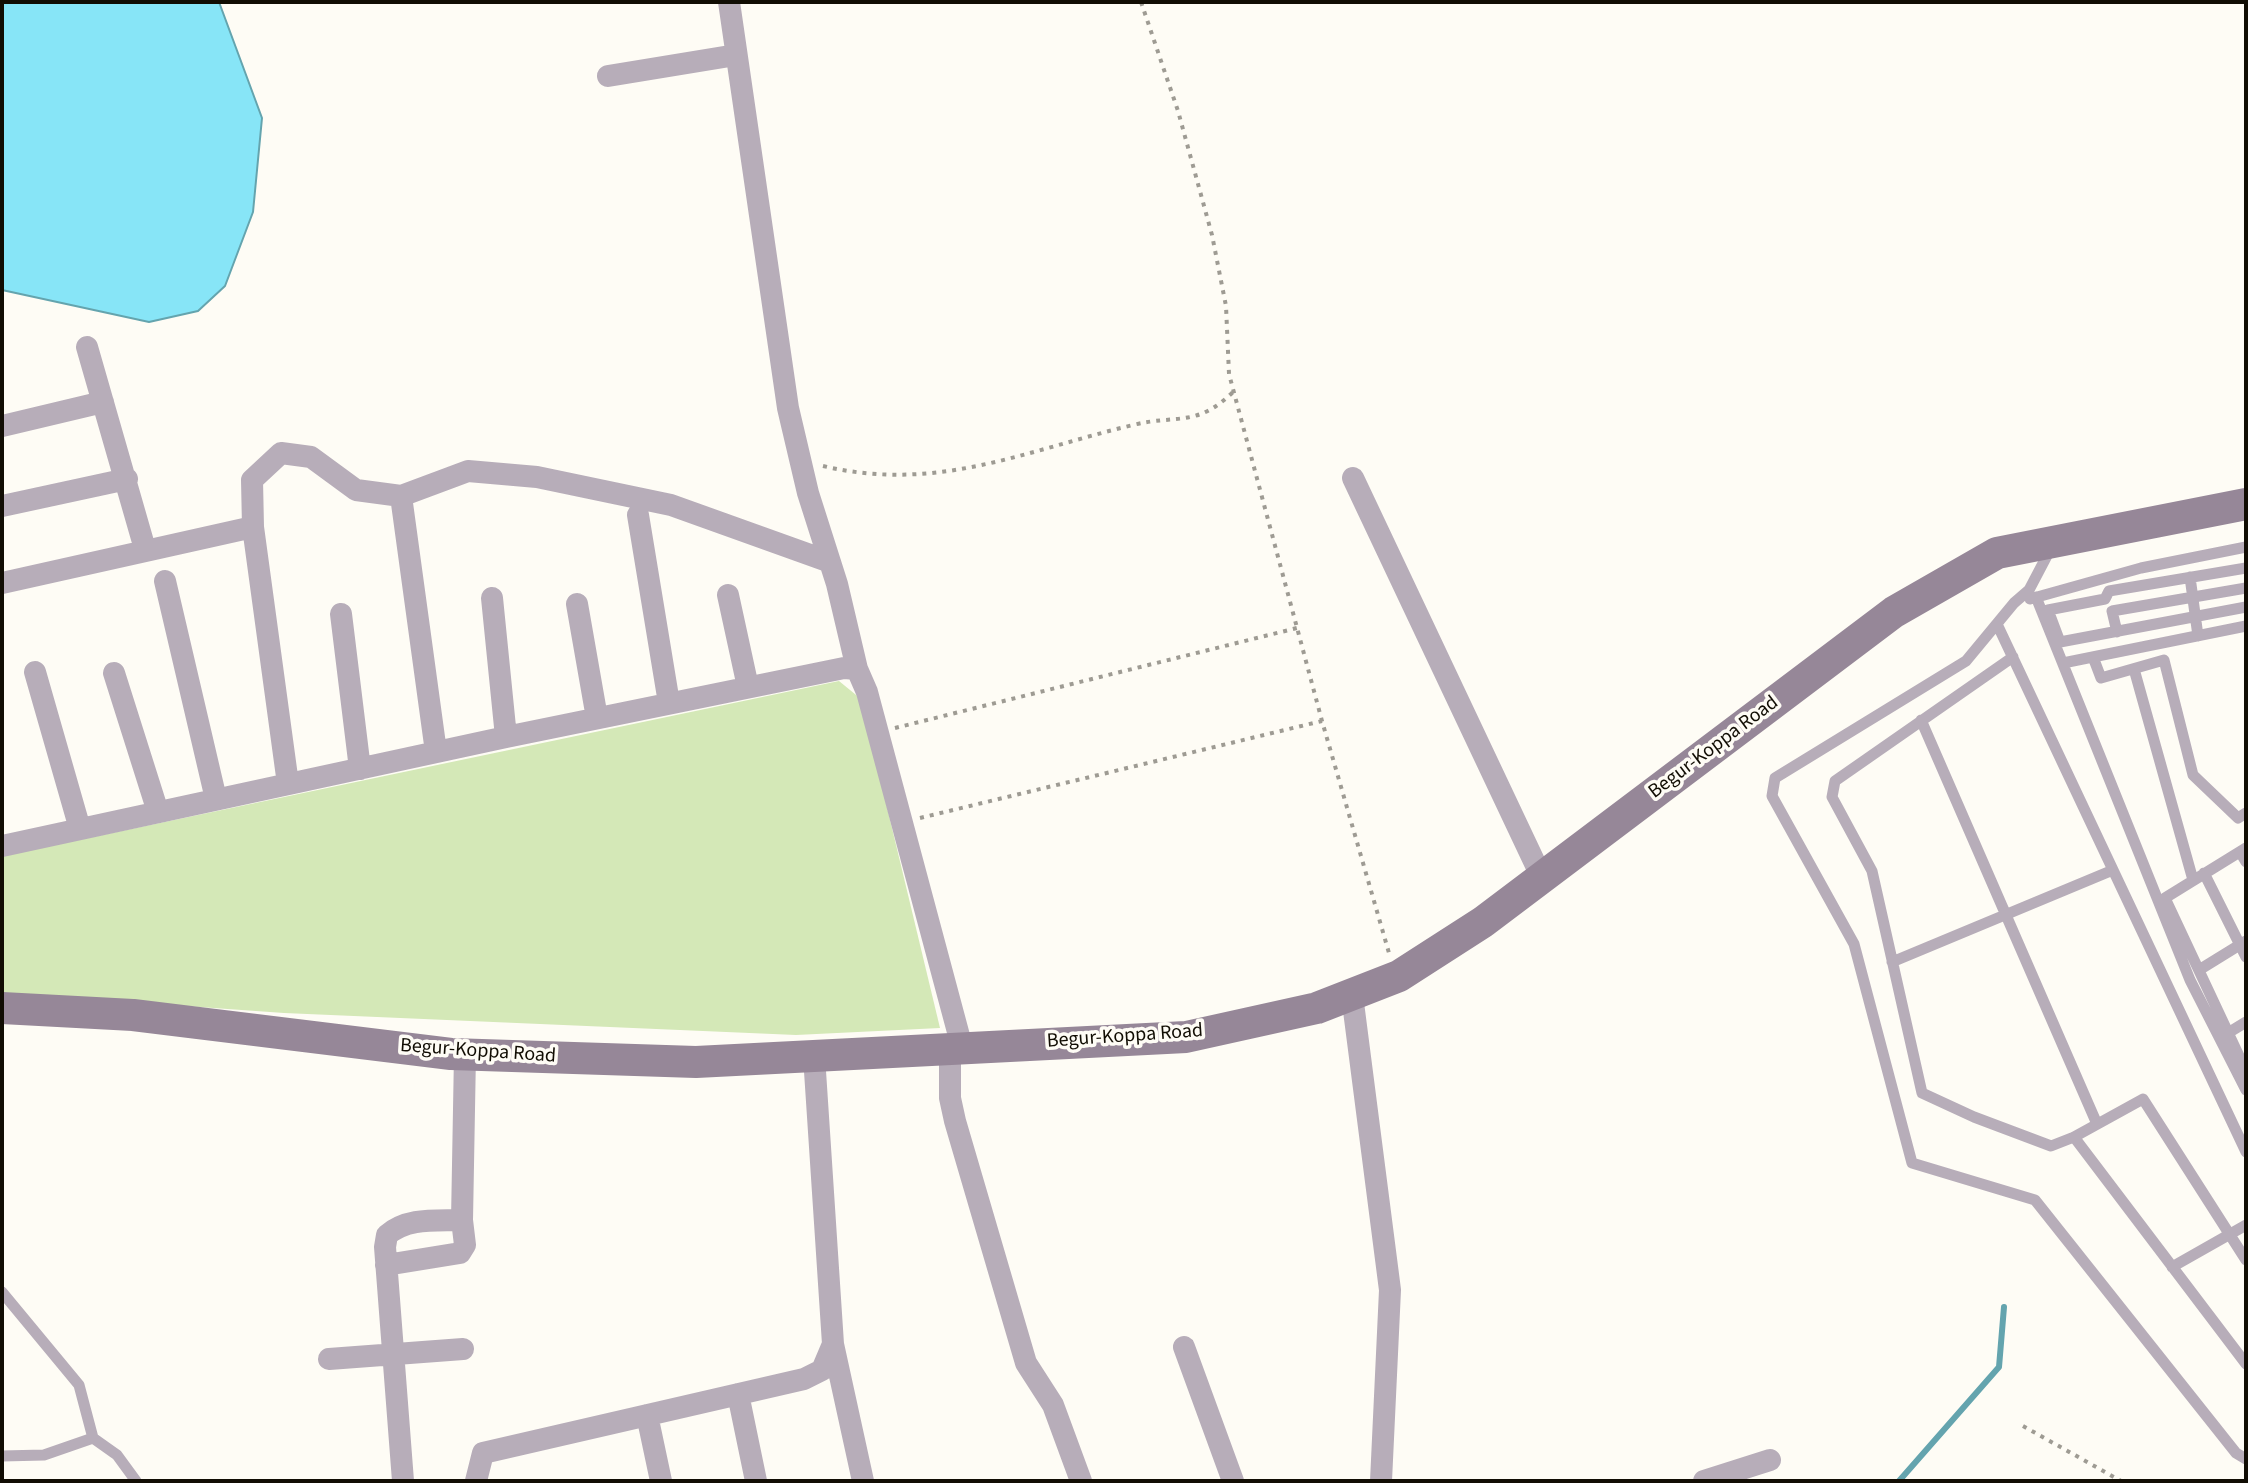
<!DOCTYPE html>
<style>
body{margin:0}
#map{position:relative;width:2248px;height:1483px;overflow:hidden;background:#fefcf5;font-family:"Source Sans 3",sans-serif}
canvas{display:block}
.frame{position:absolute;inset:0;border:4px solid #110d03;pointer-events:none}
</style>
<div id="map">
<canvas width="2248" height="1483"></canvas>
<div class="frame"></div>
</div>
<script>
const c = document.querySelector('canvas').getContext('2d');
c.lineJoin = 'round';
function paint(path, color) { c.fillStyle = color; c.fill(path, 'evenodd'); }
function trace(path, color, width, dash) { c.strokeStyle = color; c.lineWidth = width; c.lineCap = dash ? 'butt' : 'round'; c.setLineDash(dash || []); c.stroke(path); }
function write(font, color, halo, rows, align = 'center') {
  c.font = font + ' "Source Sans 3",sans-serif'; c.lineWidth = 7; c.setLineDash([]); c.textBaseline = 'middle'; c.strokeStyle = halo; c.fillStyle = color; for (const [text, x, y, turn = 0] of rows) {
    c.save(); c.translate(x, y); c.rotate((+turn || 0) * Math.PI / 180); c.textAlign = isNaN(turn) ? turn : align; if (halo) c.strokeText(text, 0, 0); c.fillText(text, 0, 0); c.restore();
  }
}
paint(new Path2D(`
 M839 681 861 699 940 1028 796 1035 284 1013 2 993V856Z`), '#d4e8b7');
const water = new Path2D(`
 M2 2H219L262 118 253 212 225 286 198 311 149 322 2 290Z`);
paint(water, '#87e5f7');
trace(water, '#64a4ae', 2);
trace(new Path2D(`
 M1899 1481 1999 1367 2004 1307`), '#64a4ae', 6);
trace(new Path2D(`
 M1141 2 1178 111 1212 235 1226 306 1229 374 1322 721 1389 953
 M823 466C937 493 1024 451 1133 425 1177 414 1196 428 1233 392
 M895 728 1297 628
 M920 818 1322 721
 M2023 1426 2121 1481`), '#9e9b93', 4, [4, 6]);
trace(new Path2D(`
 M2050 550 2029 590 2014 603 1966 661 1775 778 1772 796 1854 944 1912 1163 2035 1200 2236 1453 2246 1459
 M2246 568 2109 591 2105 599 2048 610 2060 642 2246 607
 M2190 577 2198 636
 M2036 597 2190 980 2246 1090
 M2030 599 2141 568 2246 547
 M1997 624 2246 1152
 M2117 632 2112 611 2246 588
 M2013 657 1835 781 1832 797 1872 871 1922 1093 1974 1117 2051 1146 2074 1137 2143 1099 2246 1260
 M2093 657 2101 678 2164 660 2193 775 2238 818 2246 813
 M2063 663 2246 626
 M2134 669 2193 880
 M1921 720 2097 1124
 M2246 848 2165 898 2246 1071
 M2240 852 2246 862
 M2204 873 2246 957
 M1892 962 2113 870
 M2199 970 2246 941
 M2228 1033 2246 1022
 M2074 1137 2246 1364
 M2172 1267 2246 1225
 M2 1292 79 1385 93 1438 44 1455 2 1456
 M93 1438 117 1455 136 1481`), '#b7adb9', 11);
trace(new Path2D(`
 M729 2 788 408 808 493 837 584 857 669 867 692 962 1047
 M608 76 736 55
 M87 347 145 549
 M2 426 103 402
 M1353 478 1542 878
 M401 496 436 752
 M2 506 127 479
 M638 515 669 703
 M253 527 288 784
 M165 581 216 799
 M2 583 253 527 252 480 281 453 311 457 356 490 401 496 468 471 537 477 671 505 830 562
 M728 595 748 687
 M492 598 506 737
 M577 604 597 718
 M341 614 360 769
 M35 672 80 829
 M114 673 158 812
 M2 846 506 737 844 668 857 669
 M1352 995 1390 1290 1381 1481
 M950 1049V1098L955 1121 1026 1363 1053 1405 1081 1481
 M814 1056 833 1344 863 1481
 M386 1265 460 1253 465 1245 462 1220 465 1054
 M1184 1347 1233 1481
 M329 1359 463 1349
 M738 1394 756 1481
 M647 1415 661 1481
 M403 1481 385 1247 387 1235C408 1217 436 1221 462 1220
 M476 1481 483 1453 804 1379 822 1370 833 1344
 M1704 1481 1770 1460`), '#b7adb9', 22);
trace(new Path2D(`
 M2 1008 133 1015 451 1054 696 1062 1186 1037 1317 1008 1399 976 1483 922 1894 612 1997 553 2246 504`), '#968798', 32);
write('20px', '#110d03', '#fefcf5', [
 ["Begur-Koppa Road",1714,748,-37],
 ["Begur-Koppa Road",1125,1037,-4],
 ["Begur-Koppa Road",478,1052,4]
]);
</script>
